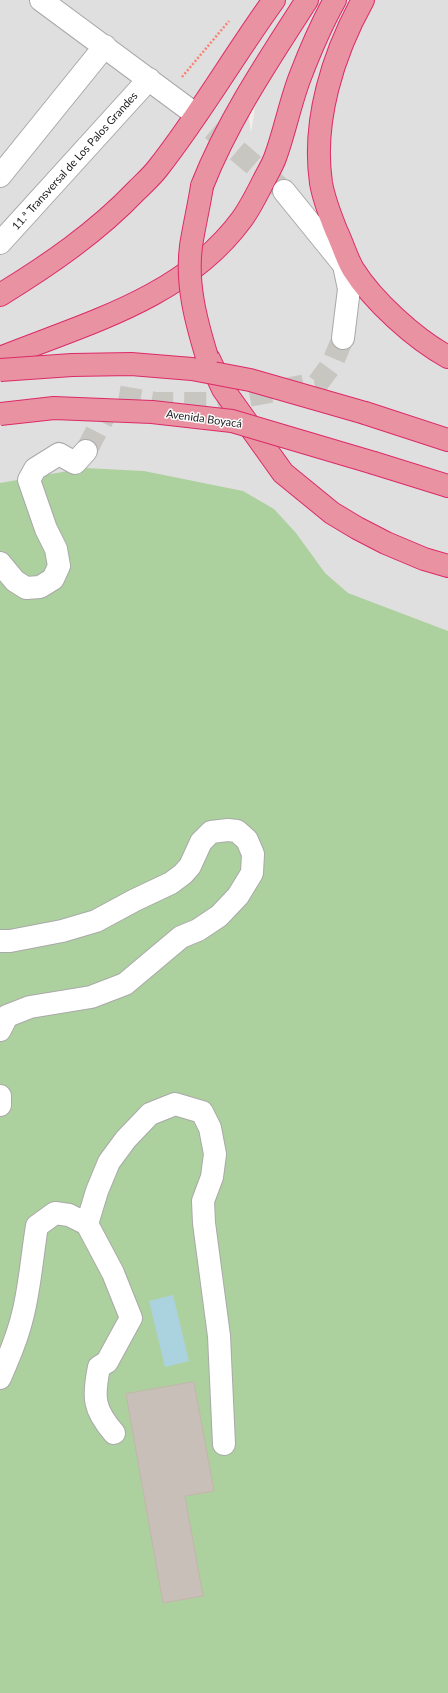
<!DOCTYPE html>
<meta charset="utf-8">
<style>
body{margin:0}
canvas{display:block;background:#f2efe9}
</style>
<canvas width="448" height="1693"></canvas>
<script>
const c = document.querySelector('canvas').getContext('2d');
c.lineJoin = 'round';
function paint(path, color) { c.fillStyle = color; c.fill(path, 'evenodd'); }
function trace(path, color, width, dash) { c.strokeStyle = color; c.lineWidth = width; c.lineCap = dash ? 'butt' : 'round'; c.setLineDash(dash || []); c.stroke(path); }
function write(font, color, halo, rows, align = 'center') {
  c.font = font + ' Lato,sans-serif'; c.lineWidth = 3; c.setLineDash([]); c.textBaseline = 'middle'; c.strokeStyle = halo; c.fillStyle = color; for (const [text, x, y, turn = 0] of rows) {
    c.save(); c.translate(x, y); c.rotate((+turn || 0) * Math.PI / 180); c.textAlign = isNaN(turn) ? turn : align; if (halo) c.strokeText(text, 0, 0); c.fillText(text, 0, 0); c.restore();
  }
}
paint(new Path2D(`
 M0 0H448V691L0 553ZM264 43 265 44 251 133 246 98Z`), '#e0dfdf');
paint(new Path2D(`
 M85 468 144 471 243 491 274 509 296 533 325 573 348 593 448 631V1693H0V483Z`), '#add19e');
paint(new Path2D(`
 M173 1295 189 1361 165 1367 149 1301Z`), '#aad3df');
const building = new Path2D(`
 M194 1382 214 1491 185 1496 203 1596 163 1603 126 1394Z`);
paint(building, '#c7bfb8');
trace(building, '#c4b6ab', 1);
trace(new Path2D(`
 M187 108 284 191
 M86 451 115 396 156 403H210L318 383 332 364 343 338`), '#c8c6c1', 22, [22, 11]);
const minor = new Path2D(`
 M41 0 187 108
 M0 176 105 46
 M284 191 344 265 349 289 343 338
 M0 243 149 79
 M0 563 15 581 26 588 40 587 53 579 59 566 56 549 46 529 29 480 35 469 59 454 75 463 86 451
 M0 941H10L62 931 96 921 135 900 171 883 183 874 190 866 201 842 211 832 228 830 237 831 247 840 253 854 252 873 238 896 219 916 198 930 181 937 125 984 91 997 30 1007 7 1016 0 1030
 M0 1096V1105
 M87 1224 97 1191 109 1162 126 1139 150 1114 175 1104 202 1112 210 1128 215 1154 212 1177 203 1201 204 1223 219 1336 224 1444
 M0 1378C9 1357 18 1336 23 1314 30 1286 32 1256 37 1226L55 1213 69 1215 87 1224 113 1273 131 1318 107 1362 99 1367C93 1397 93 1409 114 1433`);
const highway = new Path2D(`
 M363 0C333 54 312 121 321 183 324 200 330 215 336 230 342 242 346 257 353 269 373 301 415 339 448 357
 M202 186C228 120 269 59 307 0
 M0 295C49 265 97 232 137 190 144 183 152 176 158 168 200 115 234 55 274 0
 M0 358C87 323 184 298 242 219 250 208 257 194 263 182 267 174 272 166 275 158 285 131 290 103 300 77 310 51 321 25 335 0
 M209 359 223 389 283 473 332 513 357 528 386 543 424 559 448 566
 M365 413 448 440
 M374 463 448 486`);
trace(minor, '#a9a9a9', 24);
trace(highway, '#dc2a67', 24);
trace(new Path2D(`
 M182 77 229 21`), '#fa8072', 2.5, [2, 2]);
trace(minor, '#fff', 22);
trace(highway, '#e892a2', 22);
const highwayBridge = new Path2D(`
 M202 186C199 206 194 226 191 246 186 284 196 321 207 357
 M0 370 72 365 131 364 192 369 250 380 365 413
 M0 414 54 408 152 412 232 421 374 463`);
trace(highwayBridge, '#dc2a67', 24, []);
trace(highwayBridge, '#e892a2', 22);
write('11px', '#222', '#fff', [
 ["11.ª Transversal de Los Palos Grandes",75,161,-48],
 ["Avenida Boyacá",204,419,8]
]);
</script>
